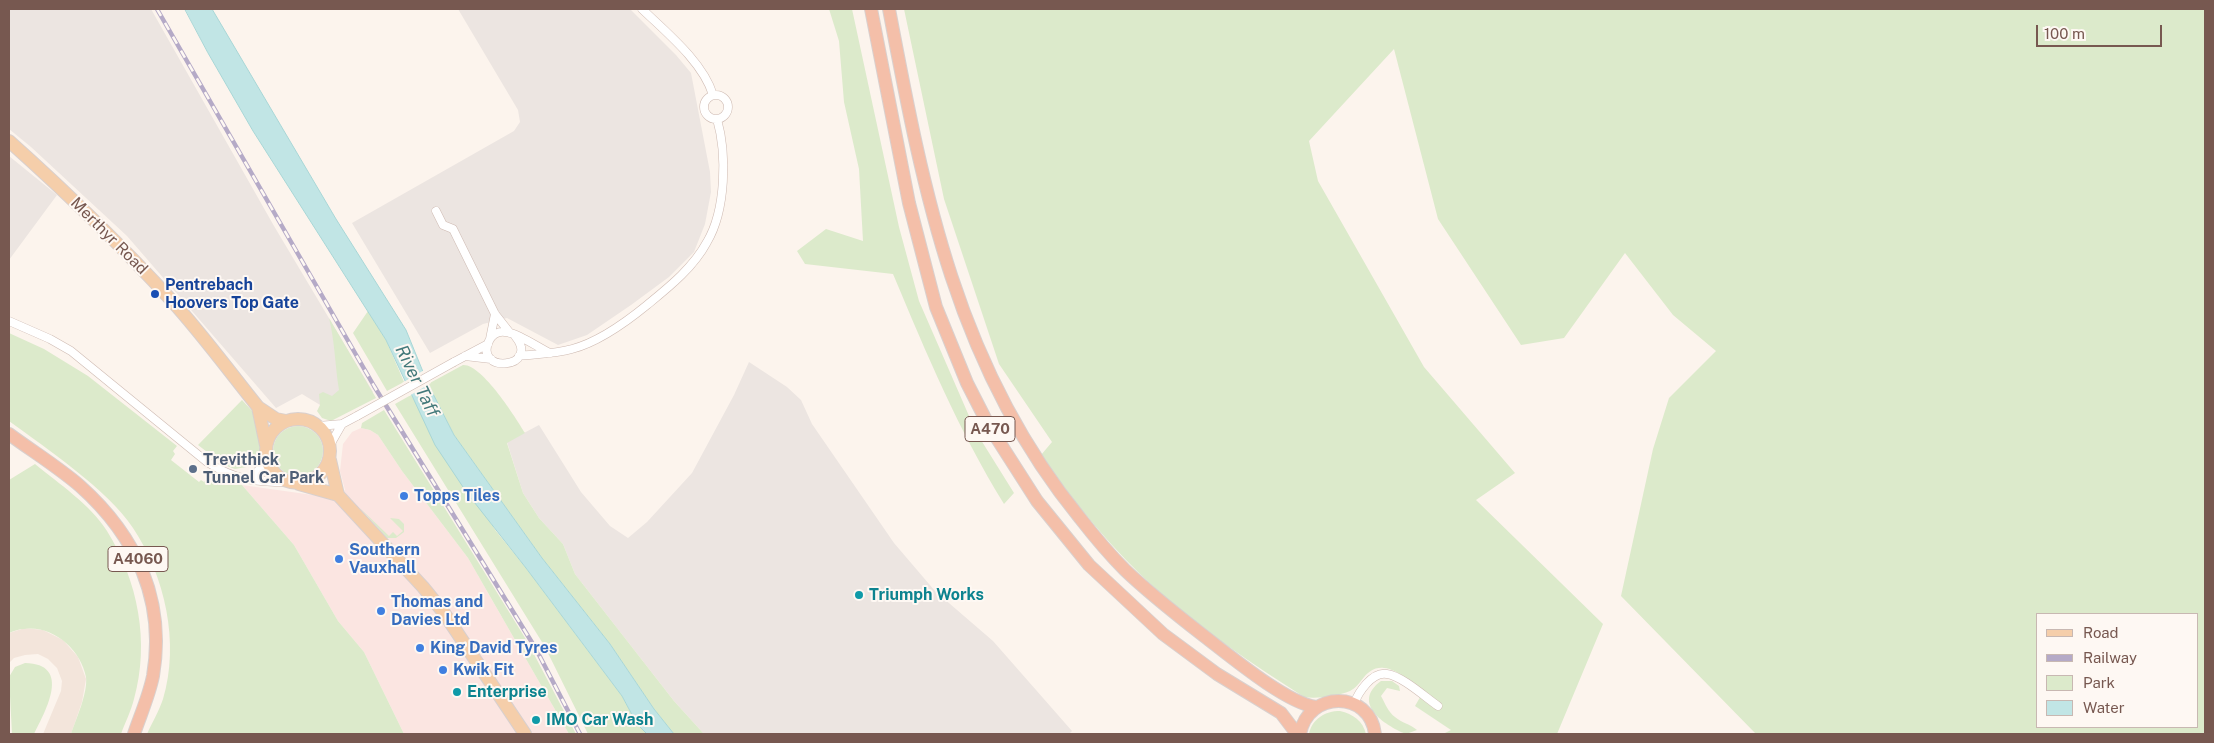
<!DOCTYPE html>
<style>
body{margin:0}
#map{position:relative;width:2214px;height:743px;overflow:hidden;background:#fcf4ed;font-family:"Public Sans",sans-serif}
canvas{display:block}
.frame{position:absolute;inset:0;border:10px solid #775850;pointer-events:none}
.legend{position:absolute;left:2036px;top:613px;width:162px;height:115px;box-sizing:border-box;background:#fef8f3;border:1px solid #c8b8b2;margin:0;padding:6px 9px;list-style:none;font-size:15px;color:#775850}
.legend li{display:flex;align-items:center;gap:10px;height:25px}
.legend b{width:25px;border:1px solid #c8b8b2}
.scale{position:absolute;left:2036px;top:25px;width:126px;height:22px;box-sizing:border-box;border:2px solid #775850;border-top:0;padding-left:6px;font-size:15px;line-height:18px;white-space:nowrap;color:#775850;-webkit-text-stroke:4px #fef8f3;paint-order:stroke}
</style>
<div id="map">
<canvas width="2214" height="743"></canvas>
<div class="frame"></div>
<ul class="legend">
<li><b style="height:6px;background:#f5ceaa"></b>Road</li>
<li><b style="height:6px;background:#b5aac7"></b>Railway</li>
<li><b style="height:14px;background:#dceacb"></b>Park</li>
<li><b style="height:14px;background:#c1e5e5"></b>Water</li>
</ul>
<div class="scale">100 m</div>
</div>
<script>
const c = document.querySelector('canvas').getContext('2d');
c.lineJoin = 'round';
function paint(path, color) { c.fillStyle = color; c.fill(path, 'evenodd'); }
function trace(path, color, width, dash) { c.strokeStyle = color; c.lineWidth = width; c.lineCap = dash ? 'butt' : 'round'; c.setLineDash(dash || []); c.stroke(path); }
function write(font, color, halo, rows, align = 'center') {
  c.font = font + ' "Public Sans",sans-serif'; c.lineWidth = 4; c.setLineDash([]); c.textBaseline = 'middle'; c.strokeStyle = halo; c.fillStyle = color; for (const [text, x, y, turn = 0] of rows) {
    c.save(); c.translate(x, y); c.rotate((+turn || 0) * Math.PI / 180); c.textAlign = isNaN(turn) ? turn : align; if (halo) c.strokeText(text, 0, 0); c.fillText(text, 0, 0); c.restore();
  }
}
paint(new Path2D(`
 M25 628 43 630 63 640 78 657 86 679 82 702 71 734H43L61 691 62 681 57 668 48 659 38 654 25 655 14 658 9 663V633Z`), '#f3e5db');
paint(new Path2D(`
 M361 428 370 430 378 435 402 471 468 558 569 734H404L364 652 338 621 294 545 242 485 320 496 333 500 345 490 340 471 343 444 352 432Z`), '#fbe5e1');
paint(new Path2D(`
 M9 9H151L274 226 373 392 335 414 302 394 276 408 127 236 31 147 9 129Z
 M458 9H630L676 55 691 73 710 172 711 192 705 224 694 252 669 277 631 305 587 335 558 345 507 318 483 324 430 353 352 223 514 131 520 122 518 110Z
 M9 156 57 195 9 260Z
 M749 362 787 387 801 400 812 424 894 543 935 591 993 641 1072 731 1069 734H704L674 701 575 574 563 544 539 518 523 493 507 442 539 425 581 492 610 526 628 538 647 522 692 473 734 395Z`), '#ece5e1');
paint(new Path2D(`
 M829 9H852L899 227 919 301 976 432 1014 493 1004 504C958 429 927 355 893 274L805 264 797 251 826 229 863 241 859 169 844 102 839 41Z
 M904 9H2205V734H1756L1621 596 1653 449 1669 398 1716 351 1673 315 1625 253 1564 338 1521 345 1438 219 1394 49 1309 141 1318 181 1424 367 1515 473 1476 500 1603 624 1557 734H1443L1451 730 1415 706 1423 692C1412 684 1398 669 1384 668 1365 666 1362 686 1350 691 1337 696 1318 699 1304 697 1254 665 1202 630 1157 590 1113 550 1075 504 1041 455L1052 442 999 364 944 199ZM2038 614H2198V727H2038Z
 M368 311 386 340 404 382 387 391 353 333Z
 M329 318 376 398 331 421 322 418 317 411 320 405 319 394 323 392 332 396 339 390C335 366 335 342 329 318Z
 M9 333 44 349 88 376 177 446 173 451 175 454 171 460 199 482 201 480 204 482 211 474 242 485 294 545 338 621 364 652 404 734H147C152 723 159 711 163 699 180 643 165 576 133 528 108 490 46 448 9 421Z
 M463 365C482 364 516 418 525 433L507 443 523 493 539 518 563 544 575 574 674 701 704 734H674L654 709 610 644 542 558 454 435 428 384Z
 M411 395 496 531 526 568 622 696 637 724 647 734H588L545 647 395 404Z
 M242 400 255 414 261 449 260 459 252 466 235 469 224 465 198 445Z
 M384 410 527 641 576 734H569L468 558 402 471 378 435 370 430 361 428 362 423Z
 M273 451a25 25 0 1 1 50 0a25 25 0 1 1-50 0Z
 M35 464C59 484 90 504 107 531 138 581 150 642 134 699 131 711 125 723 121 734H71C76 719 88 693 86 677 81 650 53 625 24 629 19 629 14 631 9 633V480Z
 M360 508 389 536 393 532 397 536 403 531 390 518 399 519 404 524V532L396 538H387Z
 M25 663C72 664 46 710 34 734H12L9 677 15 667Z
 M1381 681H1392L1399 686 1400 691 1387 688 1381 696C1385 703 1388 712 1395 717 1402 723 1410 724 1417 730L1406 734C1384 725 1351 703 1381 681Z
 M1340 711C1353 714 1363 721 1366 734H1309C1312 719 1325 711 1340 711Z`), '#dceacb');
const water = new Path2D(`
 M185 9H212L336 219 406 330 428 384 454 435 542 558 610 644 654 709 674 734H647L637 724 622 696 526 568 467 493 435 445 386 340 253 131 208 53Z`);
paint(water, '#c1e5e5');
trace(water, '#a8d6d6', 1);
paint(new Path2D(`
 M426 369 431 383 409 396 402 383Z`), '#fcf4ed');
const minor = new Path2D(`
 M642 9C666 32 703 62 713 95
 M704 107a12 12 0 1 1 24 0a12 12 0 1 1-24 0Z
 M436 211 443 225 453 229 495 314 510 333
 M9 321 50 339 71 351 207 462C235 480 255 482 288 482
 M515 336C542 369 473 374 489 341 492 335 498 331 505 332 516 332 539 348 550 353
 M490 339 495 314
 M465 356 491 359
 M519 356C536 354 555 354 572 349 599 342 625 323 647 305 669 287 693 268 707 242 726 210 727 154 717 119
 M454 362 488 344
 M318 426 342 424 357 416
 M330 445 342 424
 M250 478 262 467 267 459
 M1354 704C1358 693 1372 671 1387 674 1402 676 1425 697 1438 706`);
const primary = new Path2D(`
 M9 141C66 192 120 244 172 301 202 334 229 371 258 407L276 419 286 421
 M258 407 266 445
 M266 451a32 32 0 1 1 64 0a32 32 0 1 1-64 0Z
 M330 460 338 495 423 587 444 613 525 734
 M299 484 338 495`);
const trunk = new Path2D(`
 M871 9 909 203 936 307 967 383 989 426 1037 501 1089 565 1163 634 1217 674 1281 713 1297 734
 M889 9C924 194 957 368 1080 518 1094 536 1109 554 1125 570 1150 594 1177 615 1204 636 1230 656 1286 703 1316 707
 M9 434C32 451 58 467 80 486 136 536 166 600 153 676 149 696 140 716 134 734
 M1300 734C1308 690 1370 690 1375 734`);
trace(minor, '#cebab2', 9);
trace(primary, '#d9d0ce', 14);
trace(trunk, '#d9d0ce', 14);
trace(minor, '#fff', 8);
trace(primary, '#f5ceaa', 12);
trace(trunk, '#f4bfa9', 12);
const rail = new Path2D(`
 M157 9 374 386 536 649 580 734`);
trace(rail, '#b5aac7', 4.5);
trace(rail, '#fef8f3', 2.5, [8]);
const minorBridge = new Path2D(`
 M357 416 454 362`);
trace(minorBridge, '#cebab2', 9, []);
trace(minorBridge, '#fff', 8);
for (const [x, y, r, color] of [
 [155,294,5,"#1a4fb4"],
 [193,469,5,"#5c6f8a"],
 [404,496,5,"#3f7fe0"],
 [339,559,5,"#3f7fe0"],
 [859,595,5,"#0f9aa8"],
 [381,611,5,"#3f7fe0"],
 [420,648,5,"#3f7fe0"],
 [443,670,5,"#3f7fe0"],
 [457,692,5,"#0f9aa8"],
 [536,720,5,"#0f9aa8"]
]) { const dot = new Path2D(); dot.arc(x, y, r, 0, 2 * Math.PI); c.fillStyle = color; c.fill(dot); trace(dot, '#fef8f3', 2); }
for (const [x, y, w] of [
 [990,429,50],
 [138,559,60]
]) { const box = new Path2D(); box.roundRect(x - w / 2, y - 12.5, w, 25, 4); c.fillStyle = '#fef8f3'; c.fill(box); trace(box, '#775850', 1); }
write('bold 15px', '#775850', null, [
 ["A470",990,429],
 ["A4060",138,559]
]);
write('16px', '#775850', '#fef8f3', [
 ["Merthyr Road",109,236,45]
]);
write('bold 16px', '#164399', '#fef8f3', [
 ["Pentrebach",165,285],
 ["Hoovers Top Gate",165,303]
], 'left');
write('bold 16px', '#4e5e75', '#fef8f3', [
 ["Trevithick",203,460],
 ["Tunnel Car Park",203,478]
], 'left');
write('bold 16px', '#366cbe', '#fef8f3', [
 ["Topps Tiles",414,496],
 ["Southern",349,550],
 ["Vauxhall",349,568],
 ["Thomas and",391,602],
 ["Davies Ltd",391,620],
 ["King David Tyres",430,648],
 ["Kwik Fit",453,670]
], 'left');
write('bold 16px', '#0d838f', '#fef8f3', [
 ["Triumph Works",869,595],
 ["Enterprise",467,692],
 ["IMO Car Wash",546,720]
], 'left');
write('italic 18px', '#43797a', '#fef8f3', [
 ["River Taff",417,381,64]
]);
</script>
